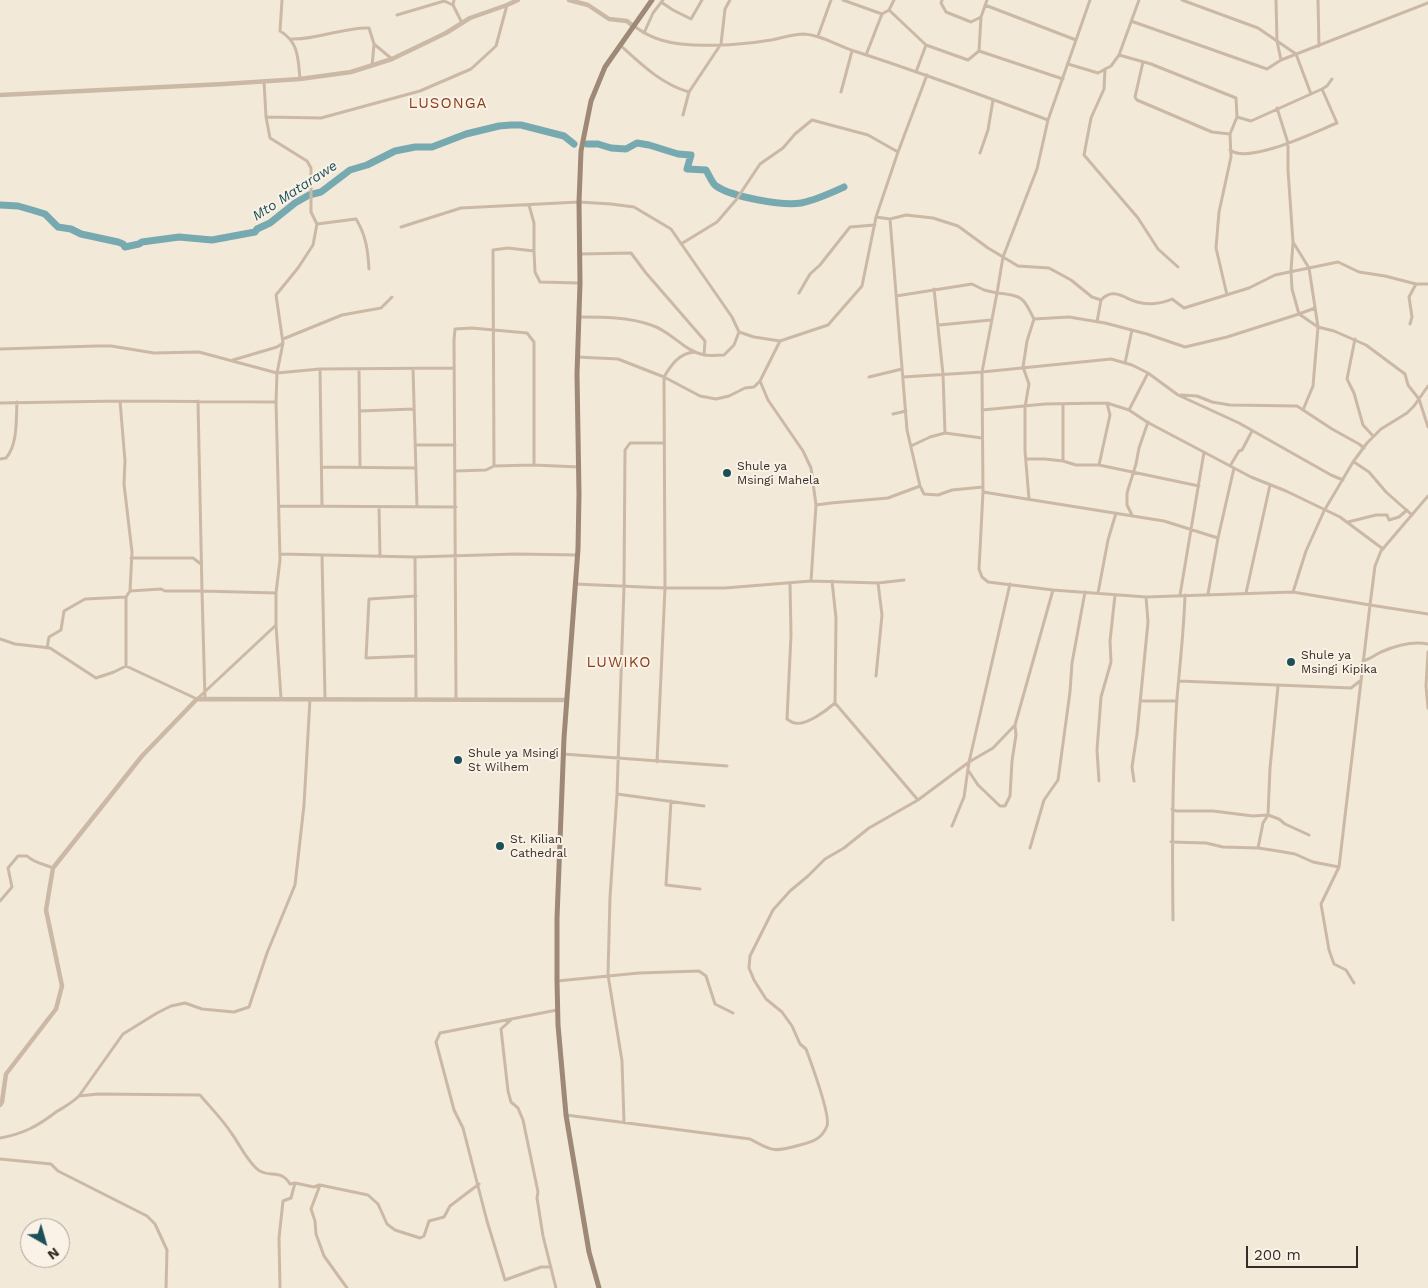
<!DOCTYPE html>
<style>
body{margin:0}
#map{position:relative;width:1428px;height:1288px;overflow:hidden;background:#f2e9d9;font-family:"Work Sans",sans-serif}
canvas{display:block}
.north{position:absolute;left:20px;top:1218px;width:50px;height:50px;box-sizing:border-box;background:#faf2e6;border:1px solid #aca39a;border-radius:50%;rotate:142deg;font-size:14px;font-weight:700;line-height:20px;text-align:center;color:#362d27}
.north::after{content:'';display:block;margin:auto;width:18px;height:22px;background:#1b5059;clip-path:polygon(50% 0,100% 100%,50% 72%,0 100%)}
.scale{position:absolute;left:1246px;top:1246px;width:112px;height:22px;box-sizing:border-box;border:2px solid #362d27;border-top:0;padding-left:6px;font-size:15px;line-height:18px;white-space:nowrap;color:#362d27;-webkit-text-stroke:4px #faf2e6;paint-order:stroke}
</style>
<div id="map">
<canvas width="1428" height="1288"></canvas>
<div class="north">N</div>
<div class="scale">200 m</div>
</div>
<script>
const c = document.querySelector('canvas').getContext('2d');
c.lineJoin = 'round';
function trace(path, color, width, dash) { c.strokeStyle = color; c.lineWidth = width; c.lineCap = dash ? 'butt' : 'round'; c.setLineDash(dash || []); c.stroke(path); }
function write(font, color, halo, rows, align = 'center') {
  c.font = font + ' "Work Sans",sans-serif'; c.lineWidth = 4; c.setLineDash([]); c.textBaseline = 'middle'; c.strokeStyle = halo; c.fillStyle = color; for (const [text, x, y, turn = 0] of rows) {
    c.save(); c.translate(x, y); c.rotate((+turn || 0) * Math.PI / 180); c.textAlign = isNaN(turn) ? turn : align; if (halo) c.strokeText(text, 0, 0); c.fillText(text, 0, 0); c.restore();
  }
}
trace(new Path2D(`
 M587 144H598L611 148 626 149 637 143 649 145 678 154 691 155 687 169 706 170C709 175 712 183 716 186 732 197 782 206 801 203 816 200 831 193 844 187
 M0 205 18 206 32 210 45 214 58 227 71 229 81 234 118 242 123 244 125 247 139 244 142 242 179 237 212 240 255 232 257 229 270 223 295 203 309 195 321 192 350 170 367 165 395 151 415 147H432L466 134 499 126 511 125H521L564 136 574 144`), '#77a9b0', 7);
trace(new Path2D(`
 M282 0 280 31C299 42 298 59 300 79
 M843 0 882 14
 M942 0 941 3 946 12 971 22 981 17 987 0
 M1090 0 1048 120 1037 169 1003 257 997 293C1022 295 1023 297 1034 319L1069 317 1105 323 1147 334 1185 347 1227 337 1299 314 1318 327 1313 386 1303 410
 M1182 0 1258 28 1296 54 1311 94
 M1276 0 1277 41 1281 60
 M1318 0 1319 46
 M661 2 673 10 691 19 702 0
 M453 5 454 0
 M985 5 1076 40
 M889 10 926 45 968 60 979 51
 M397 15 444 1 453 5 462 23
 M981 17 979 51 1063 79
 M1131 21 1267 69 1281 60 1428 3
 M634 26C642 32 651 37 661 40 689 49 741 45 771 40 781 38 793 34 804 34 822 35 838 46 854 51 920 72 984 96 1048 120
 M644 33 653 13 663 0
 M818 36 831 0
 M292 39C317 40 343 27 369 28L374 44 392 59
 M620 45C641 64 661 84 689 92
 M866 55 882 14 889 10 894 0
 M1119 55 1151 64 1236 98 1237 117 1230 134 1212 132 1137 100 1135 97 1143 62
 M1068 64 1098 73 1111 66 1119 55 1139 0
 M372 66 374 45
 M1105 69 1104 89 1091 118 1084 155 1138 218 1158 249 1178 267
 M916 72 926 45
 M264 81 266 117 270 138 307 161 311 168V212L317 224 356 219C366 235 368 251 369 269
 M841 92 852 51
 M1277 108 1288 143V170L1293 242 1291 271 1292 289 1299 314 1315 308
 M683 115 689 92 721 44 725 9 730 0
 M266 117 321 118 420 91 471 69 496 46 507 5
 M1237 117 1251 121 1322 89 1327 86 1332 79
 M1230 150C1248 165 1317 131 1337 123L1322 89
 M980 153 988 130 993 100
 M876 217 890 219 906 215 933 218 958 226 988 248 1018 266 1049 268 1071 280 1092 297 1101 300C1113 287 1124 298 1137 302 1147 305 1162 304 1172 299L1184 308 1249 288 1275 275 1338 262 1359 272 1385 276 1416 284H1428
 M890 219 907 430 920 486 924 494 938 495 952 490 983 487
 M401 227 461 208 579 202 611 204 634 207 671 229 732 317 739 332 734 345 724 355C718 355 710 356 704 355 684 351 671 331 651 325 629 317 602 317 579 317
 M1293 242 1309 268 1318 327 1334 331 1366 345 1405 374 1408 385 1419 399 1428 427
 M681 244 717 222 736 200 760 164 783 148 795 134 812 120 868 135 898 152
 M534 251 535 272 540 282 579 283
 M580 254 631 253 646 273 705 341 704 355
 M934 289 943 374 945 433 982 438
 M799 293 810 274 820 265 850 227 875 225
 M1227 295 1216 248 1219 212 1231 157 1230 134
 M896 296 972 284 984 290 997 293 982 372 983 492 979 569 982 577 988 582 1053 590 1146 597 1293 592 1370 605 1339 867 1321 904 1329 950 1334 964 1346 970 1354 983
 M1097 322 1101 300
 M1410 324 1412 317 1409 297 1416 284
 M939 325 991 320
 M739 332 754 337 780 341 828 325 862 286 876 217 898 152 927 75
 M283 339 342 315 381 308 392 297
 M1355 339 1347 379 1354 393 1363 425 1373 436
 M780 341 760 381 768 400 803 451 811 468 816 505 811 581
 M0 349 96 346H111L154 353 199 352 277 373 320 369 454 368
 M577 357 618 359 664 377 700 396 716 399 729 396 745 388 754 387 760 381
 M233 360 277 347 283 343
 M1125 363 1132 330
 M320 369 322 506
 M359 369 360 467
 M413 369 417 507
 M869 377 902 369
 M903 377 982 372 1111 359 1132 365 1148 373 1178 395 1239 423 1331 475 1343 480
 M1181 395 1197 396 1212 402 1230 405 1297 406 1332 429 1359 444 1364 448
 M120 401 125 461 124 484 132 552 130 591
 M198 401 202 591 276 593
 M0 403 120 401 276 402
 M1107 403 1110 415 1099 465 1199 486
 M1063 404V461
 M982 410 1045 404 1107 403 1129 410 1147 422 1251 477 1286 491 1340 517 1383 549
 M1129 410 1148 373
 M360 411 414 409
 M893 414 906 411
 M415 445H455
 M911 446 930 437 945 433
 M0 459 6 458C18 444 16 419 17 402
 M1026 459H1045L1063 461 1076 465H1099
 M1354 462 1369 472 1386 492 1412 515
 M494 466 493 250 508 248 534 251V223L529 205
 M1230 466 1239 451 1242 450 1252 431
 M322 467 416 468
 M455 471 486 470 494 466 534 465 579 467
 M983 492 1164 521 1218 538
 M1428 496 1381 551 1375 566 1370 605 1428 614
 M1029 499 1025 451V407L1029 384 1023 367 1027 341 1034 319
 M816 505 831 503 888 498 920 486
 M280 506 456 507
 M379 507 380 557
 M1132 515 1127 505V493L1136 464 1139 448 1148 422
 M1348 522 1376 515H1387L1389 520 1399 517 1407 510
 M280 554 415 557 516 554 578 555
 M322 555 325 698
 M415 557 416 699
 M131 558H193L201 564
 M832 581 836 618 835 703 918 800
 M575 584 665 588H725L811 581 878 583 904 580
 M790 584 791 635 787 719C790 721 792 723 795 723 806 726 827 710 835 703
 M1293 592 1306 551 1324 511 1353 462 1367 443 1381 429 1407 413 1414 406 1428 386
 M1098 593 1108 540 1116 513
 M1246 593 1270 485
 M1208 594 1218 538 1234 468
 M1180 595 1204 452
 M416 596 369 599 366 658 416 656
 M0 639 15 644 50 648 96 678 114 672 126 666 197 699 275 626
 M47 648 49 637 61 630 64 611 85 599 126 597
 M1428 652 1426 686 1428 708
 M1363 661C1370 659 1375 655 1381 652 1395 646 1413 641 1428 644
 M126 666V597L130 591 161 589 165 591H202L205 699
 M876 676 882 615 878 583
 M1179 681 1351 688 1360 681
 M281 698 276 625V593L280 560 276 402 277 373 283 343 276 295 298 268 313 245 317 224
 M456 699 454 340 455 329 472 328 527 333 534 342V465
 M1140 701H1177
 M563 754 727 766
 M657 762 665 588 664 377C671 365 679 353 695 352
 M968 770 978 785 1000 806H1005L1010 796 1012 761 1016 735 1015 726
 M1099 781 1097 750 1101 697 1111 662 1110 641 1115 595
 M1134 781 1132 767 1137 734 1148 622 1146 597
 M617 794 704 806
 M671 801 666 885 700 889
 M1172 809 1176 811H1213L1253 816 1268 815 1279 819 1285 824 1309 835
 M952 826 964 797 969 762 1010 584
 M1171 842 1206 843 1223 847 1258 848 1278 851 1295 854 1313 862 1339 867
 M1030 848 1044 800 1058 780 1070 692 1072 663 1085 592
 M1258 848 1263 823 1268 815 1270 768 1278 686
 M0 901 12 887 8 868 18 856H27C36 864 42 863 53 868
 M1173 920C1172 846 1172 772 1177 698 1180 663 1184 629 1185 595
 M557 981 639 973 699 971 706 976 715 1004 733 1013
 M512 1019 501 1029 508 1091 511 1102 518 1108 523 1120 538 1192 537 1198 543 1236 556 1288
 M79 1096 98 1094 200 1095C211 1108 223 1120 232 1134 240 1145 246 1159 257 1169 268 1179 281 1168 290 1184L295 1183
 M566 1115 750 1139C774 1152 774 1152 800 1145 812 1142 822 1139 827 1126 831 1115 811 1063 806 1049L800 1044 792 1026 782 1012 766 999 754 980 749 968 750 956 773 910 790 891 808 876 825 859 844 848 869 828 918 800 969 762 993 748 1015 725 1053 590
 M624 1122 622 1061 608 975 610 897 617 794 624 586 625 450 630 443H664
 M0 1138C23 1134 38 1126 56 1112 64 1107 72 1103 79 1096L123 1034 157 1013 171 1006 185 1003 202 1009 234 1012 249 1007 267 953 295 885 304 805 310 699
 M0 1159 51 1164 58 1171 147 1216 155 1224 167 1250 166 1288
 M550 1267H541L505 1280 487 1221 463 1128 454 1110 436 1042 440 1033 557 1010
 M280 1288 279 1238 283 1201 291 1198 295 1183 314 1187 319 1185
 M347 1288 324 1256 316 1234 315 1221 311 1209 320 1185 368 1195 378 1204 387 1224 395 1230 420 1238 424 1236 429 1221 444 1217 450 1206 479 1184`), '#cbb9a5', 3);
trace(new Path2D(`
 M569 0 588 5 609 19 627 21 633 26
 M0 95 224 84 300 79 351 72 392 59 446 33 470 18 507 5 518 0
 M0 1105 2 1102 6 1074 56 1009 62 986 46 910 53 868 142 756 197 699 567 700`), '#cbb9a5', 4.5);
trace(new Path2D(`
 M599 1288 589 1252 566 1115 558 1025 557 981V918L564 738 578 549 579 494 577 374 580 283 579 202 581 151 591 101 605 67 652 0`), '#9e8876', 5);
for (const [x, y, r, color] of [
 [727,473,5,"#1b5059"],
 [1291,662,5,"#1b5059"],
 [458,760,5,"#1b5059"],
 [500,846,5,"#1b5059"]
]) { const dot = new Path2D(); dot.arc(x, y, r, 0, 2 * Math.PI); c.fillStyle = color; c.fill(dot); trace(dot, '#faf2e6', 2); }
write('12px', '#362d27', '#faf2e6', [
 ["Shule ya",737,466],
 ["Msingi Mahela",737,480],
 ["Shule ya",1301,655],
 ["Msingi Kipika",1301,669],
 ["Shule ya Msingi",468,753],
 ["St Wilhem",468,767],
 ["St. Kilian",510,839],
 ["Cathedral",510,853]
], 'left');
write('italic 14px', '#1b5059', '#faf2e6', [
 ["Mto Matarawe",295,191,-33]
]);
c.letterSpacing = '1px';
write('15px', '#883f1d', '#faf2e6', [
 ["LUSONGA",448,104],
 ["LUWIKO",619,663]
]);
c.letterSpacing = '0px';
</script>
